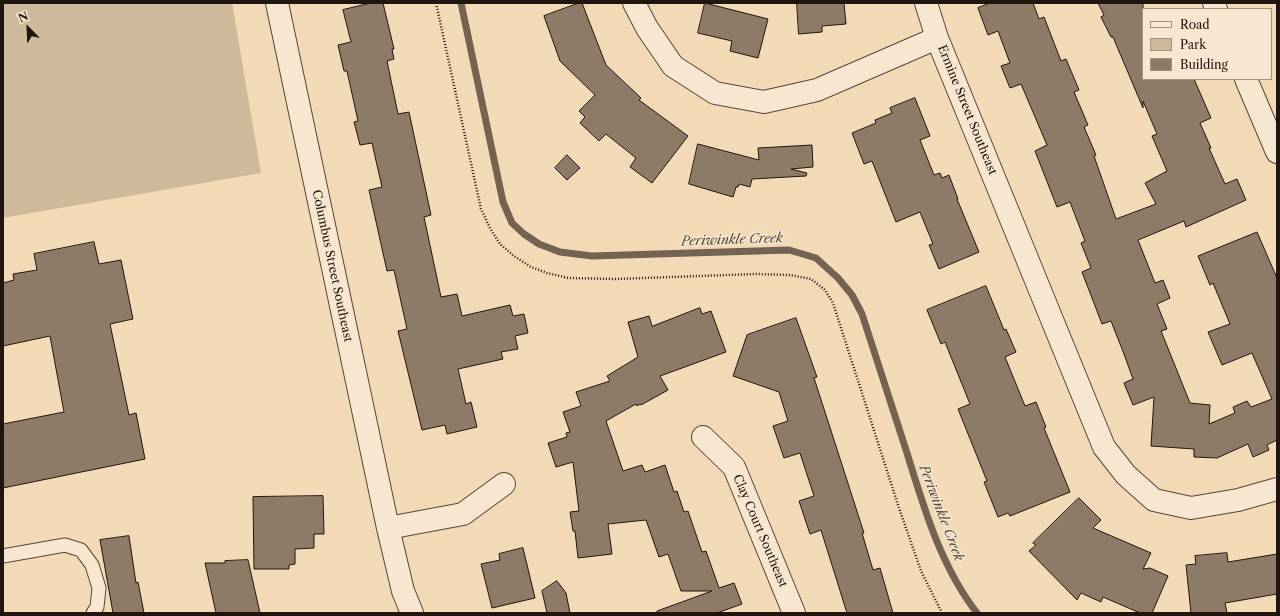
<!DOCTYPE html>
<style>
body{margin:0}
#map{position:relative;width:1280px;height:616px;overflow:hidden;background:#f2dab7;font-family:"Libre Caslon Text",serif}
canvas{display:block}
.frame{position:absolute;inset:0;border:4px solid #211510;pointer-events:none}
.legend{position:absolute;left:1142px;top:8px;width:130px;height:72px;box-sizing:border-box;background:#f7e7d0;border:1px solid #a19383;margin:0;padding:5px 7px;list-style:none;font-size:12px;color:#211510}
.legend li{display:flex;align-items:center;gap:8px;height:20px}
.legend b{width:20px;border:1px solid #a19383}
.north{position:absolute;left:8px;top:8px;width:40px;height:40px;-webkit-text-stroke:3px #f7e7d0;paint-order:stroke;rotate:336deg;font-size:11px;font-weight:700;line-height:16px;text-align:center;color:#211510}
.north::after{content:'';display:block;margin:auto;width:14px;height:18px;background:#211510;clip-path:polygon(50% 0,100% 100%,50% 72%,0 100%)}
</style>
<div id="map">
<canvas width="1280" height="616"></canvas>
<div class="frame"></div>
<ul class="legend">
<li><b style="height:5px;background:#f7e7d0"></b>Road</li>
<li><b style="height:11px;background:#ceb99b"></b>Park</li>
<li><b style="height:11px;background:#8e7b67"></b>Building</li>
</ul>
<div class="north">N</div>
</div>
<script>
const c = document.querySelector('canvas').getContext('2d');
c.lineJoin = 'round';
function paint(path, color) { c.fillStyle = color; c.fill(path, 'evenodd'); }
function trace(path, color, width, dash) { c.strokeStyle = color; c.lineWidth = width; c.lineCap = dash ? 'butt' : 'round'; c.setLineDash(dash || []); c.stroke(path); }
function write(font, color, halo, rows, align = 'center') {
  c.font = font + ' "Libre Caslon Text",serif'; c.lineWidth = 3; c.setLineDash([]); c.textBaseline = 'middle'; c.strokeStyle = halo; c.fillStyle = color; for (const [text, x, y, turn = 0] of rows) {
    c.save(); c.translate(x, y); c.rotate((+turn || 0) * Math.PI / 180); c.textAlign = isNaN(turn) ? turn : align; if (halo) c.strokeText(text, 0, 0); c.fillText(text, 0, 0); c.restore();
  }
}
paint(new Path2D(`
 M3 3H232L261 173 3 218Z`), '#ceb99b');
trace(new Path2D(`
 M461 3 503 202 512 223 524 234 539 244 560 252 592 256 789 250 816 258 838 278 852 295 862 314C877 360 892 407 907 453 924 508 941 567 977 613`), '#746352', 7);
const building = new Path2D(`
 M371 3H383L394 49H392L394 59 387 61 398 114 409 112 431 215 424 217 441 297 457 294 462 316 510 305 513 316 524 314 528 333 515 336 518 349 501 352 503 359 458 369 466 404 471 402 477 427 447 434 445 425 422 430 398 331 407 329 394 270 387 271 369 190 382 187 372 143 360 145 354 122 358 121 347 71H344L338 45 351 42 343 10Z
 M579 3H582L606 65 641 98 639 100 688 136 652 183 630 167 636 158 606 134 599 141 580 123 585 117 579 111 595 95 560 61 544 16Z
 M705 3 768 19 758 58 730 51 732 41 698 33Z
 M797 3H844L846 24 822 26V32L799 34Z
 M990 3H1033L1039 19 1044 17 1061 61 1066 59 1079 90 1074 92 1088 125 1084 127 1096 155 1094 156 1116 219 1156 204 1145 183 1167 171 1152 136 1157 134 1143 101V108L1113 37H1111L1101 17 1104 15 1098 3H1143V79H1194L1211 118 1200 123 1211 148H1209L1225 184 1237 179 1246 200 1186 227 1184 221 1138 240 1155 283 1163 280 1170 298 1157 304 1167 329 1161 331 1190 403 1210 405 1209 424 1235 413 1233 407 1247 401 1251 407 1272 399 1252 353 1222 365 1208 332 1230 324 1213 283 1210 285 1198 256 1257 232 1277 278V440L1267 445 1269 450 1253 457 1248 444 1217 458 1194 457V449L1151 446 1154 397 1133 405 1124 383 1133 379 1124 354 1111 321 1102 324 1082 272 1091 268 1081 243 1085 241 1070 202 1057 207 1035 151 1047 145 1021 84 1010 88 1001 66 1010 63 998 31 988 35 978 8Z
 M915 98 930 136 920 140 934 175 940 173 942 178 949 175 958 199H957L979 252 939 269 929 245 933 244 920 212 896 222 872 161 864 164 852 133 876 123 875 120 892 113 890 108Z
 M698 144 759 160 758 148 812 145 813 167 791 169 807 173 806 176 752 179 750 187 739 184 738 187H736L733 197 689 184Z
 M567 155 580 168 567 180 555 168Z
 M94 242 99 264 121 260 133 319 110 324 129 415 136 413 145 459 3 488V424L64 412 50 336 3 346V283L14 280 13 274 37 270 34 254Z
 M986 286 1004 330 1006 329 1016 352 1005 357 1025 406 1036 402 1046 427 1044 428 1070 492 1010 516 1008 513 998 517 984 482 987 481 958 409 970 404 945 342 941 344 927 310Z
 M700 308 702 314 711 311 726 352 660 376 668 390 641 405 640 404 637 406 636 404 606 421 623 471 642 465 645 472 665 465 674 492 677 491 684 512 688 511 702 552 706 551 719 588 734 583 742 604 717 613H657V611L712 591H681L668 554 659 557 646 520 608 524 612 554 578 558 575 531H573L570 512 579 511 573 462 556 467 548 443 567 437 566 433 570 432 563 412 581 406 576 392 610 381 607 376 638 357 628 322 649 316 652 326Z
 M796 318 817 377 814 378 864 533H862L873 570 880 568 893 613H847L821 530 810 534 799 501 814 496 800 453 784 458 773 426 788 421 779 392 733 376 747 335Z
 M323 496 324 534H314V548L295 549V564L289 565V569H254L253 497Z
 M1079 498 1101 520 1093 528 1151 553 1143 569 1150 568 1168 576 1152 613H1140L1103 597 1101 602 1081 593 1077 600 1029 551 1036 545 1033 543Z
 M129 536 136 583 138 582 144 613H113L100 540Z
 M523 548 535 598 492 608 481 564 500 560 499 554Z
 M1227 553 1228 562 1277 554V594L1225 603 1227 613H1191L1186 565 1196 564 1195 556Z
 M248 560 260 613H216L205 563H225V561Z
 M557 581 566 593 570 613H547L542 591Z`);
paint(building, '#8e7b67');
trace(building, '#211510', 1);
const service = new Path2D(`
 M3 556 65 545 81 550 92 565 99 588 97 607 93 613`);
const minor = new Path2D(`
 M277 3 388 528 403 591 412 613
 M634 3 647 28 673 66 715 93 764 102 817 90 937 38
 M926 3 937 38 1104 447 1126 475 1154 500 1191 508 1238 500 1277 489
 M1214 3 1216 9
 M1246 79 1277 152
 M703 437 734 467 794 613
 M388 528 463 514 504 484`);
trace(service, '#55463a', 15);
trace(minor, '#55463a', 24);
trace(new Path2D(`
 M436 3 481 209 490 228 500 244 514 256 531 267 547 273 568 278 616 279 756 274 790 275 811 279 825 290 833 303 899 508 921 571 942 613`), '#211510', 2.5, [1, 2]);
trace(service, '#f7e7d0', 13);
trace(minor, '#f7e7d0', 22);
write('12px', '#211510', '#f7e7d0', [
 ["Ermine Street Southeast",967,110,68],
 ["Columbus Street Southeast",332,266,78],
 ["Clay Court Southeast",760,531,67]
]);
write('italic 13px', '#58493c', '#f7e7d0', [
 ["Periwinkle Creek",732,240,-2],
 ["Periwinkle Creek",941,513,69]
]);
</script>
